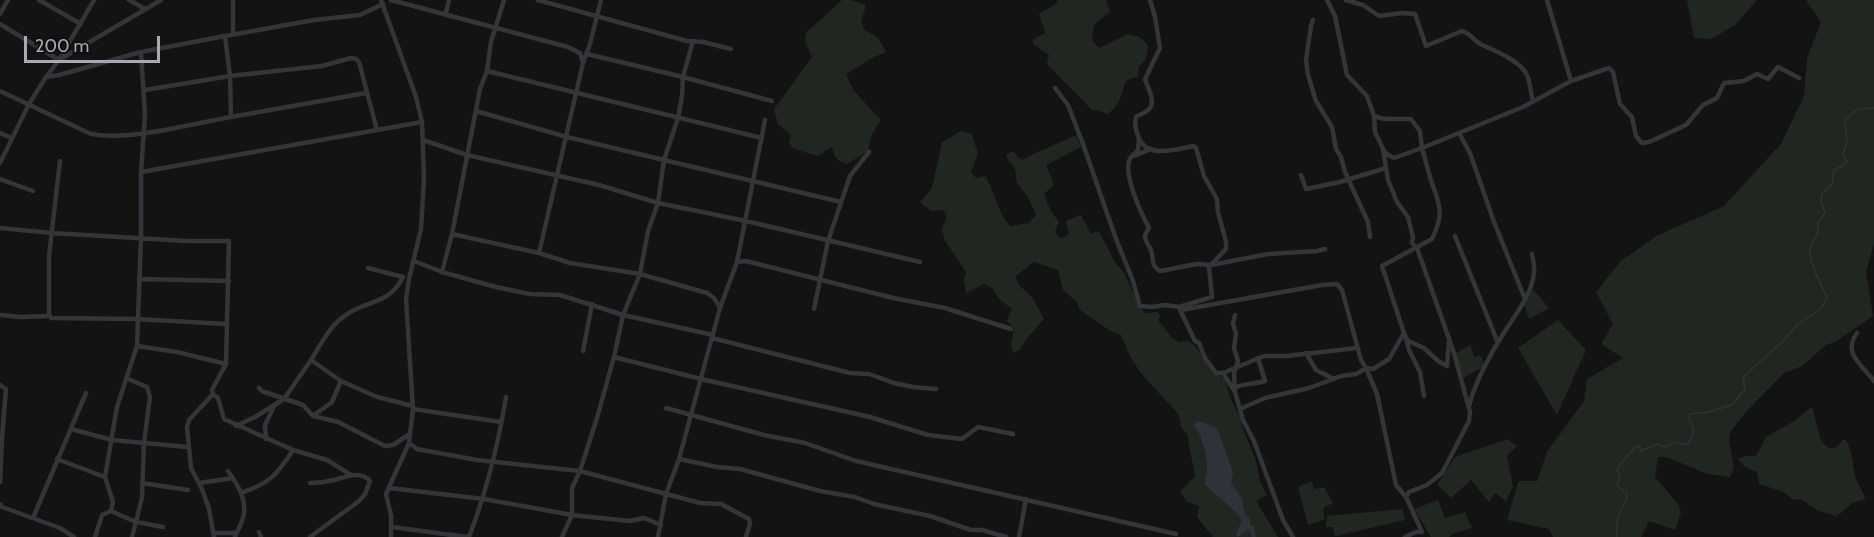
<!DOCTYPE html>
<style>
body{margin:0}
#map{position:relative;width:1874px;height:537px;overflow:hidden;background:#131314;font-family:Cabin,sans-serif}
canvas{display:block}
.scale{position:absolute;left:24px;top:36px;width:136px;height:27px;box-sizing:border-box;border:3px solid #a6aab3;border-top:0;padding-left:8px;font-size:18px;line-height:21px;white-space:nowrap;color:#a6aab3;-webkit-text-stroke:4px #0e0e0f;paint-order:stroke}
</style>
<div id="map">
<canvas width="1874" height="537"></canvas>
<div class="scale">200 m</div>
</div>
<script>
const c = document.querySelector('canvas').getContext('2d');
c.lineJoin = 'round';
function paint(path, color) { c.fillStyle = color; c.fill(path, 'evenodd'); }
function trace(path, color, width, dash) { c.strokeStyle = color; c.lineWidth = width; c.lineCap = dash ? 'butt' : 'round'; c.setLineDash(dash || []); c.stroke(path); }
paint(new Path2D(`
 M842 0H851L866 5 861 22 864 29 878 38 886 52 874 57 846 74 854 91 881 120 872 134 868 151 847 164C837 161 834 157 832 147L818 156 794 149 789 143 791 135 778 124 774 109 812 57 805 42 806 33Z
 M1058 0H1106L1110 11 1094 25 1092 40 1099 48 1128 34 1141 38 1148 45C1147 56 1148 59 1139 66L1138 76 1126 81C1120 95 1121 106 1107 114L1097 110 1093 111 1047 64 1049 55 1033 44V39L1046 33 1039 15C1044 8 1054 8 1058 0Z
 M1687 0H1757L1735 25 1711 39 1694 38Z
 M1806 0H1874V244L1866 272 1873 316 1835 342 1826 345 1802 366 1784 373 1747 411 1730 432 1729 441 1734 468 1730 477 1708 474 1666 457H1658L1655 477 1678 504 1681 513 1675 530 1649 521 1641 537H1553L1549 529 1507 520 1519 481H1537L1547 452 1584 401 1587 379 1623 358 1601 344 1613 324 1596 292 1621 261 1658 235 1724 206 1781 144 1804 96 1807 58 1821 22Z
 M961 131 972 134 978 154 971 172 976 178 986 176 1002 215 1010 226 1029 223 1036 215 1028 197 1017 183 1015 169 1007 158V153L1014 152 1021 160 1076 135 1081 147 1046 165 1054 185 1044 194 1051 211 1059 222 1055 232 1061 239 1069 234 1066 221 1081 215 1091 234 1099 231 1115 262 1124 273 1142 310 1145 313 1158 312 1160 316 1158 320 1172 338 1179 342 1188 341 1195 346 1212 370 1225 379 1230 397 1240 418 1244 432 1255 458 1260 481 1267 495 1256 501 1278 537H1213L1197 517 1199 506 1187 502 1180 492 1195 476 1187 434 1181 427 1179 415 1140 372 1131 358 1121 335 1109 330 1080 310 1076 301 1063 290 1058 270 1034 262 1015 277 1020 286 1032 297 1044 319C1036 329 1026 337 1020 350L1013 353 1011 345 1014 328 1007 321 1012 309 999 299 992 288 984 284 966 293 964 280 966 272 944 239 942 228 947 216 943 210 931 211 920 202 932 188 942 142Z
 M1533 289 1549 308 1529 319 1524 304Z
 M1558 320 1586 350 1557 415 1518 348Z
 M1470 345 1475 357 1480 355 1485 366 1461 379 1456 353Z
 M1812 407C1816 416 1818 451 1833 448 1839 447 1840 442 1845 439 1853 451 1852 463 1855 476 1857 485 1864 490 1865 499 1861 501 1855 501 1851 504 1846 508 1842 513 1836 516L1817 510 1801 499H1792L1784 492 1759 484 1757 472 1744 466 1738 459 1746 456H1756L1766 437 1794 421Z
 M1508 439 1517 446 1507 456 1513 487 1506 501 1495 493 1489 502 1471 480 1451 498 1437 485 1455 457Z
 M1312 481 1314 489 1324 487 1333 503 1323 508 1325 519 1308 525 1298 487Z
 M1438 500 1445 518 1465 512 1472 528 1452 534 1449 537H1431L1414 509Z
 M1403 509 1405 520 1335 536 1333 527H1326L1327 516Z`), '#202720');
paint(new Path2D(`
 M1199 421 1217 428 1233 472 1231 482 1242 499 1245 515 1250 519V524L1254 527 1256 537H1252L1249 529 1238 537 1236 534 1242 521 1237 513 1205 485C1204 478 1208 473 1207 466 1207 456 1201 431 1193 425Z`), '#2d3339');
trace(new Path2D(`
 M1617 537C1616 530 1617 519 1620 512 1623 505 1627 503 1627 494L1617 486 1620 477 1617 469C1623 460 1630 455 1635 447L1640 446 1641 451 1658 444 1665 447 1677 442 1686 445C1696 435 1695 429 1689 418L1690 414 1708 412 1732 405 1745 389 1743 378C1755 365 1768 355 1781 343 1787 338 1791 330 1797 325 1810 314 1820 315 1827 298 1822 285 1811 268 1810 253 1810 241 1820 238 1818 222L1825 213 1821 201 1822 193 1832 184 1834 170 1844 165 1847 161 1843 154 1847 142 1845 120 1858 109 1874 108`), '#2d3339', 1.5);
trace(new Path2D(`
 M39 0 81 24
 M129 0 145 9
 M381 0 416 97 422 122 424 178 421 229 409 279 406 299 413 409 409 443 386 494 391 515V537
 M391 0 568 47 580 53 583 63
 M538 0 687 41 703 42 731 49
 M1327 0 1335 16 1347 75 1367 96 1374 116
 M1346 0 1363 5 1379 16 1402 13 1415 14 1426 46 1462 31C1470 33 1474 41 1482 45 1496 51 1518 60 1526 73 1531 82 1530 92 1533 101
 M1547 0 1571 81 1609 68 1613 72 1620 104 1632 117 1636 136 1642 143 1649 142 1686 125 1703 105 1717 98 1724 83 1744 81 1757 74 1768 79 1778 67 1799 78
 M446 13 449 0
 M0 14 8 0
 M1313 20 1311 26 1306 60 1308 75 1316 101 1332 127 1336 149 1341 157 1345 172 1368 222 1370 237
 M0 24 59 60 94 0
 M233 34V0
 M587 54 683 77 772 101
 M487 71 762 138
 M46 77 59 60 161 0
 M1055 88 1068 105 1083 144 1116 239 1133 281 1140 306 1152 307 1165 305 1179 307 1212 297 1209 267 1226 249V242L1218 212 1217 199 1204 176 1196 148 1194 146C1176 149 1146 160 1138 136 1136 130 1134 124 1136 117 1139 115 1142 114 1145 112 1159 105 1148 89 1145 79L1160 48 1155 17 1150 0
 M145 90 230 76 231 117 366 93
 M0 91 91 134C131 141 190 124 231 117
 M476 111 567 137 841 202
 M377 130 359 62 356 59 351 58 322 66 230 76 225 36 314 20 360 15 383 4
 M0 133 12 138
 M1459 133 1470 153 1494 222 1525 299
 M1139 139 1138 150 1131 157 1151 149
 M423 140 467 155 599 185 658 203 746 221 920 262
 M1131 157C1121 171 1141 213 1149 228 1148 230 1145 234 1145 236 1145 242 1149 245 1151 250 1154 258 1150 265 1160 271L1197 264 1211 265 1268 254 1317 251 1325 249
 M60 161 49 256V313L51 318 137 319 225 324
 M0 163 29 104 46 77 59 75 141 52 225 36
 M141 172 422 122
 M1301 175 1306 189 1340 182 1386 168
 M0 179 33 191
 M0 228 52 233 187 241H229L226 364
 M452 234 539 253 570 263 640 274 707 293 714 298 720 308
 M1455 236 1498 343
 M539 253 583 63 590 44 601 0
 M414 261 442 272 496 287 530 294 560 295 623 315 713 335
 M737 262 746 261 893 298 945 308 1011 329
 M368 268 403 277
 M442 272 452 234 480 89 487 71 491 42 504 0
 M139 279 229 281
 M814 309 828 241 850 176 869 152
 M1180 310 1195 341 1199 343 1205 358 1216 373H1223L1235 392 1243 420 1254 441 1283 520 1293 537
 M1181 310 1322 285 1337 284 1342 290 1361 360 1366 368 1373 369 1389 359 1404 333 1382 266 1432 239C1442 218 1442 210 1434 189 1429 176 1426 161 1422 148L1394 158 1388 155 1384 151
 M0 315 20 317 50 316
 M1404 333 1408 341 1424 348 1438 361 1447 366 1449 340
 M1857 333C1842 353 1862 365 1874 381
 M712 338 850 373 869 374 894 383 913 387 936 389
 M1406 339 1409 350 1420 372 1424 396
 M137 346 177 352 226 364 212 390 213 394 189 420 187 427 191 468 202 489 209 509 214 537
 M583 351 592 304
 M1306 353 1316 370 1334 379
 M614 357 701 379 870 417 928 435 962 439 978 427 1013 434
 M311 360C322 343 330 324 349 313 372 299 389 304 403 277
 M1223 373 1264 356H1287L1357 348
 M128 379 147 387 150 397 144 443 142 497 136 522 163 527
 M0 385 6 389C3 420 1 451 0 482
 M1236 387C1245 383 1255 384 1265 381L1258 358
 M259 388 262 391 303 405 313 416 338 422 385 446 393 445 410 434
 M1235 392 1234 373 1238 361 1234 348 1236 334 1233 323 1235 315
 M213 394 218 398 224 419 293 450 327 460 351 475
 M1469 406C1475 382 1492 351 1505 331 1516 314 1532 294 1534 273 1535 267 1533 260 1532 254
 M666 408 764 435 805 443 856 461 1176 534
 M413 409 501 422
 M1240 409 1265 398 1309 388 1341 376 1356 374 1366 368 1377 394 1396 485 1406 497
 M313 416 332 402 341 381
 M236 426 255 417 284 399 311 360 341 381 377 397 413 406
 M71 429 112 440 188 447
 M266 439 265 425 274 406
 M409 443 417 449 477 460 580 471 700 503 721 504 749 519 750 524 746 537
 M57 459 105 477
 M679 459 717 467 740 469 820 491 855 497 874 504 930 516 971 530H982L1006 537
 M228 471C238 485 248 501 243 518 241 525 237 531 235 537
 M142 483 188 490
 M199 483 233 478
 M310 483C318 483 326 482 334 480 346 477 360 470 370 481L365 494 359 501 310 537
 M389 488 484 499 572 515 630 521 644 518 661 525
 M241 493C270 483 277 475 293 450
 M0 504 2 507 60 528 74 537
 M33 518 86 393
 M392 527 467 537
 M259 532 261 537
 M214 533H236
 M95 537 102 515 111 511
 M132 537 136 522 111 511 113 502 105 477 117 407 137 346 141 237V172L145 115 141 52
 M469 537C487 490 498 446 506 397
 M562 537 572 515V488L580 471 597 418 614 357 623 315 640 274 648 231 658 203 664 160 678 118 682 96 683 77 693 41
 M658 537 666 494 679 459 720 308 737 262 765 120
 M1019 537 1026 499
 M1405 537 1416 532H1422L1406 497 1409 492 1427 485 1442 473 1469 421 1470 412 1454 353 1417 248 1412 243 1413 237 1408 217 1397 202 1388 180 1383 149 1375 132 1374 116 1384 119H1411L1420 131 1422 148 1523 107 1571 81`), '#343539', 4.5);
</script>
